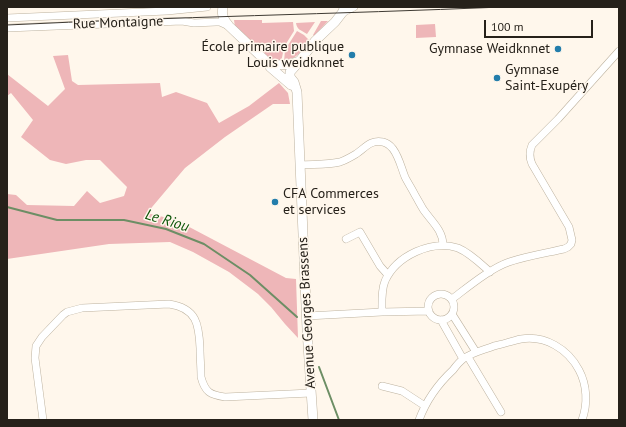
<!DOCTYPE html>
<meta charset="utf-8">
<style>
body{margin:0}
#map{position:relative;width:626px;height:427px;overflow:hidden;background:#fff7ec;font-family:"PT Sans",sans-serif}
canvas{display:block}
.frame{position:absolute;inset:0;border:8px solid #26211a;pointer-events:none}
.scale{position:absolute;left:484px;top:20px;width:109px;height:18px;box-sizing:border-box;border:2px solid #26211a;border-top:0;padding-left:5px;font-size:12px;line-height:14px;white-space:nowrap;color:#26211a;-webkit-text-stroke:3px #fff7ec;paint-order:stroke}
</style>
<div id="map">
<canvas width="626" height="427"></canvas>
<div class="frame"></div>
<div class="scale">100 m</div>
</div>
<script>
const c = document.querySelector('canvas').getContext('2d');
c.lineJoin = 'round';
function paint(path, color) { c.fillStyle = color; c.fill(path, 'evenodd'); }
function trace(path, color, width, dash) { c.strokeStyle = color; c.lineWidth = width; c.lineCap = dash ? 'butt' : 'round'; c.setLineDash(dash || []); c.stroke(path); }
function write(font, color, halo, rows, align = 'center') {
  c.font = font + ' "PT Sans",sans-serif'; c.lineWidth = 3; c.setLineDash([]); c.textBaseline = 'middle'; c.strokeStyle = halo; c.fillStyle = color; for (const [text, x, y, turn = 0] of rows) {
    c.save(); c.translate(x, y); c.rotate((+turn || 0) * Math.PI / 180); c.textAlign = isNaN(turn) ? turn : align; if (halo) c.strokeText(text, 0, 0); c.fillText(text, 0, 0); c.restore();
  }
}
paint(new Path2D(`
 M234 20H262V23L293 22 294 31 284 47 281 63 271 60 235 27Z
 M321 21H328L314 36 313 35Z
 M315 22 307 34C301 30 297 30 296 23Z
 M435 24 436 37 416 38V25Z
 M297 31 304 35 310 41C302 51 297 58 284 62L285 50Z
 M68 55 72 81 78 85 160 83 162 97 176 92 207 103 219 123 249 106 279 83 288 93 290 104H273L225 137 185 168 147 213 176 220 286 278 296 279 298 338 285 324 271 307 258 294 229 272 193 252 170 242 109 244 7 259V194L16 195 27 205 74 206 87 191 100 203 124 196 127 187 100 160H86L66 164 50 160 21 137 33 120 11 93 7 96V74L48 106 65 89 53 56Z`), '#eeb6b8');
trace(new Path2D(`
 M7 207 57 220H124L166 229 204 244 250 275 297 317
 M319 367 339 420`), '#6d8e65', 2);
const minor = new Path2D(`
 M342 13 354 7
 M7 18 167 11 207 7
 M7 28 182 21 194 23 216 22H220L229 26
 M300 165C313 164 327 165 340 162 346 160 351 157 356 154 365 148 371 139 383 142 387 143 390 145 393 149 399 157 401 167 405 177 408 183 412 189 415 195 418 200 420 204 423 209 431 221 443 230 443 245
 M346 239 360 232 380 266 388 275
 M428 307a13 13 0 1 1 26 0a13 13 0 1 1-26 0Z
 M452 299C468 287 491 268 509 262 527 256 546 253 564 249L568 247 571 244 572 240 569 227 532 164C529 157 529 152 532 145L558 119 619 51
 M382 312C382 301 381 291 385 281 396 256 432 239 458 248 470 253 480 263 490 272
 M452 314 476 352
 M307 316 382 312 429 311
 M441 320 463 359
 M468 357 501 412
 M382 386 402 391 425 406
 M43 420 35 358 36 346 42 337 63 315 67 312 82 308 169 304C197 308 199 325 200 348 200 358 201 367 201 377 205 392 210 395 225 397L311 393
 M419 420C426 401 438 384 453 370 456 366 459 362 463 359 473 352 484 350 494 346 503 344 512 341 521 339 545 335 568 349 579 370 587 385 588 404 582 420`);
const tertiary = new Path2D(`
 M223 7C221 15 224 20 229 26L269 64 270 67 291 85 294 86
 M269 64C280 65 288 66 299 61
 M313 420 307 329 297 92 294 82 290 77V72L298 63 315 41 335 22 342 13 345 7`);
trace(minor, '#bdb29f', 8);
trace(tertiary, '#bdb29f', 10);
trace(minor, '#fff', 7);
trace(tertiary, '#fff', 9);
trace(new Path2D(`
 M7 25C172 17 337 14 502 7`), '#3f3a33', 1);
for (const [x, y, r, color] of [
 [558,49,4,"#237dab"],
 [352,55,4,"#237dab"],
 [497,78,4,"#237dab"],
 [275,202,4,"#237dab"]
]) { const dot = new Path2D(); dot.arc(x, y, r, 0, 2 * Math.PI); c.fillStyle = color; c.fill(dot); trace(dot, '#fff7ec', 1.5); }
write('14px', '#26211a', '#fff7ec', [
 ["Rue Montaigne",118,23,-2],
 ["Avenue Georges Brassens",307,313,-93]
]);
write('14px', '#26211a', '#fff7ec', [
 ["École primaire publique",344,47],
 ["Louis weidknnet",344,63],
 ["Gymnase Weidknnet",550,49],
 ["Gymnase",505,70,"left"],
 ["Saint-Exupéry",505,86,"left"],
 ["CFA Commerces",283,194,"left"],
 ["et services",283,210,"left"]
], 'right');
write('italic 15px', '#0d5408', '#fff7ec', [
 ["Le Riou",167,221,17]
]);
</script>
